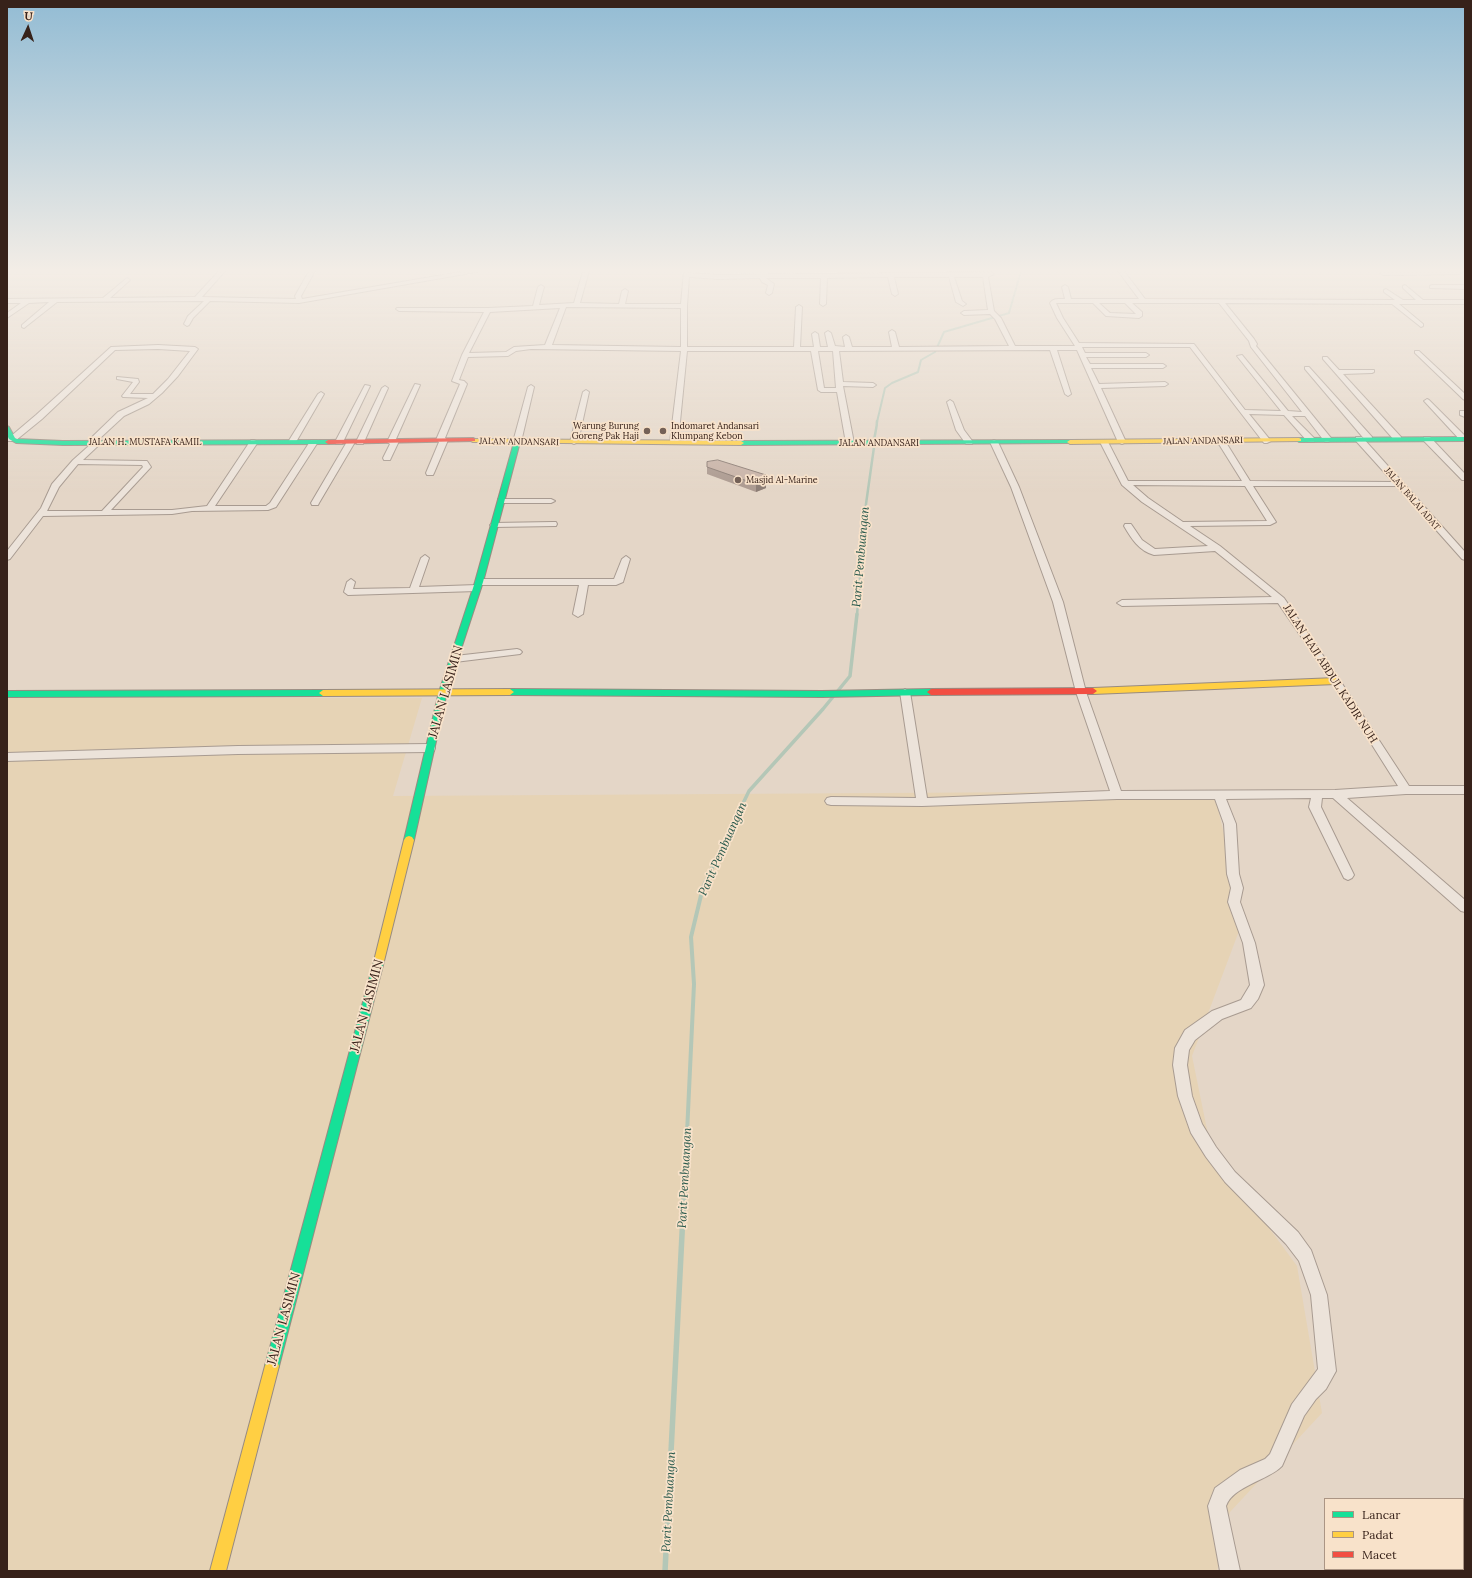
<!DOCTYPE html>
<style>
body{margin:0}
#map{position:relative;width:1472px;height:1578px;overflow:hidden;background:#e4d6c7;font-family:Lora,serif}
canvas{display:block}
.frame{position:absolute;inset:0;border:8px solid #37221a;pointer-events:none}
.legend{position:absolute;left:1324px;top:1498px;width:140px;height:72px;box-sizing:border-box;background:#f8e2ca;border:1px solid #ab9584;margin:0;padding:5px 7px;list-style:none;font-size:12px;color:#37221a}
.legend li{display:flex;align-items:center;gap:8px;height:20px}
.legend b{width:20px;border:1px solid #ab9584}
.north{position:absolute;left:8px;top:8px;width:40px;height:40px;-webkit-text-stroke:3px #f8e2ca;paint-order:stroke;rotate:3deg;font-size:11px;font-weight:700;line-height:16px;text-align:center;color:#37221a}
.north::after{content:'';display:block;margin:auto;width:14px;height:18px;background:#37221a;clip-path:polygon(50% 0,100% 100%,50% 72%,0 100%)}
</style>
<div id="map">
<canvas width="1472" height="1578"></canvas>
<div class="frame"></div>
<ul class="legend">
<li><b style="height:5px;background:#16e098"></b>Lancar</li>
<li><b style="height:5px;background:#ffcf43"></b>Padat</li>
<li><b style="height:5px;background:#f24e42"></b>Macet</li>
</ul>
<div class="north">U</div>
</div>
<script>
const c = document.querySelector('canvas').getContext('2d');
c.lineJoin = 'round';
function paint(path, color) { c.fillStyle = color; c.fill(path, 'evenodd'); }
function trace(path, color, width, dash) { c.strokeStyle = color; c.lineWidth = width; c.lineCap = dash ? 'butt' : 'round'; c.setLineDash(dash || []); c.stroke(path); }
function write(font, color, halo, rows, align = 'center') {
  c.font = font + ' Lora,serif'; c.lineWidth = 3.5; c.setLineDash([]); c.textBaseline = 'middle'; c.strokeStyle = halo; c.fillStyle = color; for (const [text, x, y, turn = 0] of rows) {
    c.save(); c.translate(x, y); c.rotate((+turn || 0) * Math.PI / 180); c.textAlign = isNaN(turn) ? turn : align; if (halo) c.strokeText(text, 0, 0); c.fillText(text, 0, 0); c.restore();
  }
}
paint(new Path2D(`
 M7 698H422L393 796 1214 791 1233 874 1242 923 1192 1056 1211 1149 1297 1266 1322 1413 1230 1512 1217 1571H7Z`), '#e6d3b5');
trace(new Path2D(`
 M877 422 885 388 892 383 918 372 921 360 935 352 944 332 1009 313 1021 271`), '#b4c7b7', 2);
trace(new Path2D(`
 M857 615 866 504 874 447C873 437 877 431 877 421`), '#b4c7b7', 2.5);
trace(new Path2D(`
 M715 861 749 791 823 709 850 676 857 614`), '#b4c7b7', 3.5);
trace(new Path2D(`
 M685 1176 694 984 691 937 703 887 716 860`), '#b4c7b7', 4);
trace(new Path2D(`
 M665 1571 685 1175`), '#b4c7b7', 5.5);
const street = new Path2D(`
 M219 271H225L202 297 296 299 295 296 309 271H315L301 296 302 299 466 271H482L299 303 210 301 193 318 189 325 187 326 184 324 188 316 204 301 57 302 24 328 22 327V325L49 302 29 303 7 318V313L21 303H7V299L103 298 127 278 130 280 129 281 110 298 195 297Z
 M583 271H589L580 303 619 304 622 291 625 289 628 291 625 304H681L684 271H690V273L718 275 991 272 994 274 988 277 994 311 1001 318 1015 346H1075L1057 318 1050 303C1053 298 1059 299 1065 299L1062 287 1065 285 1068 287 1071 299H1139L1118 271H1124L1145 299 1395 300 1384 292V290L1386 289 1403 300H1416L1403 288V286L1405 285 1423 300H1465V304H1399L1423 324V326L1421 327 1392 304 1225 303 1254 339 1257 344 1256 346 1331 438 1332 440 1328 442H1325L1305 416H1292L1314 438V442H1308L1284 415 1249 414 1271 441 1267 443H1264L1190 347H1082L1085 353H1146L1149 355 1146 357H1086L1090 364H1163L1166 366 1163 368H1091L1099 384 1165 382 1168 384 1165 386 1101 388 1126 442 1122 444 1118 442 1077 350H1057L1071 394 1068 396 1065 394 1050 350 839 351 843 382 873 383 876 385 873 387 843 386 854 443 850 445 846 443 837 392H821L818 390 811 351H687L678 442 674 444 670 442 681 351 531 349 516 351 508 356 468 357 459 380 464 381 467 384 445 438 448 440 434 473 433 475H427L426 473 439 442 436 440 460 384 452 381 462 355 484 312 399 311 396 309 397 308H488L533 306 538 287 541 285 544 287 539 305 574 303ZM689 277 718 279 760 278 762 282 768 285 766 293 769 295 772 293 774 284 766 278H821L820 304 823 306 826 304 827 278 888 277 892 294 895 296 898 294 894 277H949L956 302 963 306 966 304 962 301 954 277H983L988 310 964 311 961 313 964 315 990 314 995 319 1009 346 899 347 895 332 892 330 889 332 892 347H852L849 337 846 335 843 337 845 347 835 346 831 333 828 331 825 333 828 347H820L818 334 815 332 812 334 814 347H800L802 307 799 305 796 307 794 347H687V306ZM1056 303H1093L1106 316 1139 318 1142 316V312L1132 303H1219L1249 341 1251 347 1302 412 1288 411 1242 355 1237 356 1281 411 1245 410 1194 344 1079 343 1063 318ZM1099 303H1125L1136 314 1110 313ZM566 307 681 308V347L552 345ZM560 308 545 345 514 347 506 352 469 353 490 312ZM818 351H833L836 388H824Z
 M1383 271H1462L1463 272 1460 274 1383 275 1380 273Z
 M1432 285H1465V289L1430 288V286Z
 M158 345 195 347 198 349 178 376 162 393 149 404 124 416 98 440 101 442 100 444 83 460 144 461H147L151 467 111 510H172L207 506 251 440H254L258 442 215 506H266L270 503 311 440H317L318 442 276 507 268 510 192 511 172 514 43 516 10 559 7 560V551L41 508 52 484 73 460 91 444 88 442 89 440 118 412 148 398 123 397 122 396 133 382 117 379V377L138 379 139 382 130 394H153L168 379 190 351 158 349 115 350 42 419 15 441H7V437H10L36 415 111 347ZM78 464 142 465 143 467 102 511H47L59 487Z
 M1415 351H1419L1465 394V400L1463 399 1415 353Z
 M1323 357H1327L1339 370H1374V372L1372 373 1343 374 1401 437V441H1395L1323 359Z
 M1305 367H1309L1372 437V441H1366L1305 369Z
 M415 384 420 385 396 439 399 441 390 460H384L383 458 390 444 387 442Z
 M365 385 370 386 343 442 342 444H336L335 442Z
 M531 385 534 387 521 442 520 444H514L513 442 528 387Z
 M385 386 388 388 364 442 363 444H357L356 442 382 388Z
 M586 390 589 392 578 442 574 444 570 442 583 392Z
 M321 392 324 394 296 442 295 444H289L288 442 318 394Z
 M1427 399 1429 400 1465 436V441H1461L1425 402 1424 401Z
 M950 400 953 402 964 430 973 442 972 444H966L956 430 947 402Z
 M1460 411H1465V417L1460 415Z
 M1356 437H1362L1465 552V560L1462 559 1397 486H1253L1276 522 1270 525 1190 526 1220 546 1284 598 1339 679 1409 786H1465V794H1406L1347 798 1465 900V912L1461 911 1333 798H1322L1321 807 1354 875 1352 878 1348 880 1344 878 1309 807 1311 798 1226 799 1236 824 1239 874 1243 888 1240 902 1255 943 1264 985 1258 999 1251 1008 1222 1019 1195 1040 1189 1050 1187 1065 1192 1096 1202 1124 1216 1147 1235 1172 1298 1232 1311 1250 1327 1295 1336 1371 1326 1389 1316 1399 1304 1416 1282 1466C1269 1480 1233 1486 1226 1506L1240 1571H1220L1208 1506 1215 1488 1240 1470 1265 1459 1270 1454 1292 1404 1318 1369 1311 1295 1299 1261 1286 1244 1225 1182 1206 1157 1191 1133 1178 1096 1173 1065 1175 1048 1185 1030 1212 1011 1241 1000 1250 985 1243 943 1228 902 1231 888 1227 874 1224 824 1215 799H1117L922 806 831 805 827 804 825 801 827 798 831 797 916 798 900 692 905 689 910 692 927 798 1110 791 1076 692 1053 602 1011 487 990 442 994 440 998 442 1019 487 1063 602 1086 692 1121 791 1335 790 1398 786 1333 683 1278 603 1122 606 1117 603 1122 600 1272 597 1215 551 1154 555C1139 551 1131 538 1124 526L1125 524H1131L1142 540 1155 549 1208 546 1142 502 1122 485 1100 442 1101 440H1107L1108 442 1128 481H1242L1217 441 1221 439 1225 441 1250 481 1393 482 1356 441ZM1133 485 1245 486 1267 521 1183 522 1148 498Z
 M1424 437H1430L1465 474V480H1462L1424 441Z
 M348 440H354L355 442 319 503 318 505H312L311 503Z
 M498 499H551L555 501 551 503H498Z
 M553 522H556L557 524 556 526 494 527 490 525 494 523Z
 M425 555 429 558 419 587 477 585 481 588 477 591 348 595 344 592 347 582 351 579 355 582 353 589 410 588 421 558Z
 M626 556 630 559 623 582 616 585H588L583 614 578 617 573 614 579 585H479L475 582 479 579H614L622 559Z
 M517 649 520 650 522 652 520 654 455 662 450 659 455 656Z
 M430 744 434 745 435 748 434 751 430 752 238 754 7 761V753L238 746Z`);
const fast = new Path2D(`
 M7 426 9 427 15 438 17 439 63 441 328 440 331 442 328 444 63 445 16 443 9 439 7 435Z
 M1465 437V441L1299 442 1296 440 1299 438Z
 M517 440 520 442 483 582 447 692 414 840 412 843H406L404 840 439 692 475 582 514 442Z
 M1070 440 1072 441V443L741 445 738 443 741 441Z
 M510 689 822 691 931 689 935 692 931 695 822 697 510 695 506 692Z
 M323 690 327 693 323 696 7 697V691Z
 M379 956 383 958 384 961 279 1366 277 1371 272 1373 267 1371 265 1366 374 961 375 958Z`);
const slow = new Path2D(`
 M1299 438 1301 439V441L1070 444 1067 442 1070 440Z
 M471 439 741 441 744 443 741 445 473 442 471 441Z
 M1336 678 1340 681 1336 684 1093 694 1089 691 1093 688Z
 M510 689 514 692 510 695 323 696 319 693 323 690Z
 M409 836 412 837 414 840 384 961 383 964 379 966 375 964 374 961 404 840 406 837Z
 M272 1359 277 1361 279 1366 226 1571H210L265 1366 267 1361Z`);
const jam = new Path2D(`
 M473 438 475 439V441L328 444 325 442 328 440Z
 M1093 688 1097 691 1093 694 931 695 927 692 931 689Z`);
trace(street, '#a89b91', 2);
trace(fast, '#988b81', 2);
trace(slow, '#988b81', 2);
trace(jam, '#988b81', 2);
paint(street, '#ece3da');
paint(fast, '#16e098');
paint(slow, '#ffcf43');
paint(jam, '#f24e42');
paint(new Path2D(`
 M707 462 766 488 756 492 707 474Z`), '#ac9a90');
paint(new Path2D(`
 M766 480V488L756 492V484Z`), '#8c7d75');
const building = new Path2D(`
 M718 460 766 475V480L756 484 707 467V462Z`);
paint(building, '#c8b3a7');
trace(building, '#8c7d75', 1);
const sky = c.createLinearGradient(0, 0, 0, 492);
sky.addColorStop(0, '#93bcd4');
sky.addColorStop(0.55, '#f3ede6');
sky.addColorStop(1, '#f3ede600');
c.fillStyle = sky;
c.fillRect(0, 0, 1472, 492);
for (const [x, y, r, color] of [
 [647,431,4,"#746157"],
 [663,431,4,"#746157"],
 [738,480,4,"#746157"]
]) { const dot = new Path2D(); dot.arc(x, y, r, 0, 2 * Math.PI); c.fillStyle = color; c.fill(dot); trace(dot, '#f8e2ca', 1.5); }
write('9px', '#37221a', '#f8e2ca', [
 ["Warung Burung",639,426,"right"],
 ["Goreng Pak Haji",639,436,"right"],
 ["Indomaret Andansari",671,426],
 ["Klumpang Kebon",671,436],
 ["Masjid Al-Marine",746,480]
], 'left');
write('9px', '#37221a', '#f8e2ca', [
 ["JALAN ANDANSARI",1203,441,-1],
 ["JALAN H. MUSTAFA KAMIL",145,442],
 ["JALAN ANDANSARI",519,442,1],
 ["JALAN ANDANSARI",879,443],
 ["JALAN BALAI ADAT",1412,499,49]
]);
write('11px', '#37221a', '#f8e2ca', [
 ["JALAN HAJI ABDUL KADIR NUH",1330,674,57]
]);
write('italic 12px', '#27584b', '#f8e2ca', [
 ["Parit Pembuangan",861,557,-85],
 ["Parit Pembuangan",723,849,-66],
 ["Parit Pembuangan",685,1178,-87],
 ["Parit Pembuangan",669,1502,-87]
]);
write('13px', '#37221a', '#f8e2ca', [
 ["JALAN LASIMIN",446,692,-74],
 ["JALAN LASIMIN",367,1006,-75],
 ["JALAN LASIMIN",284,1319,-75]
]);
</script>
